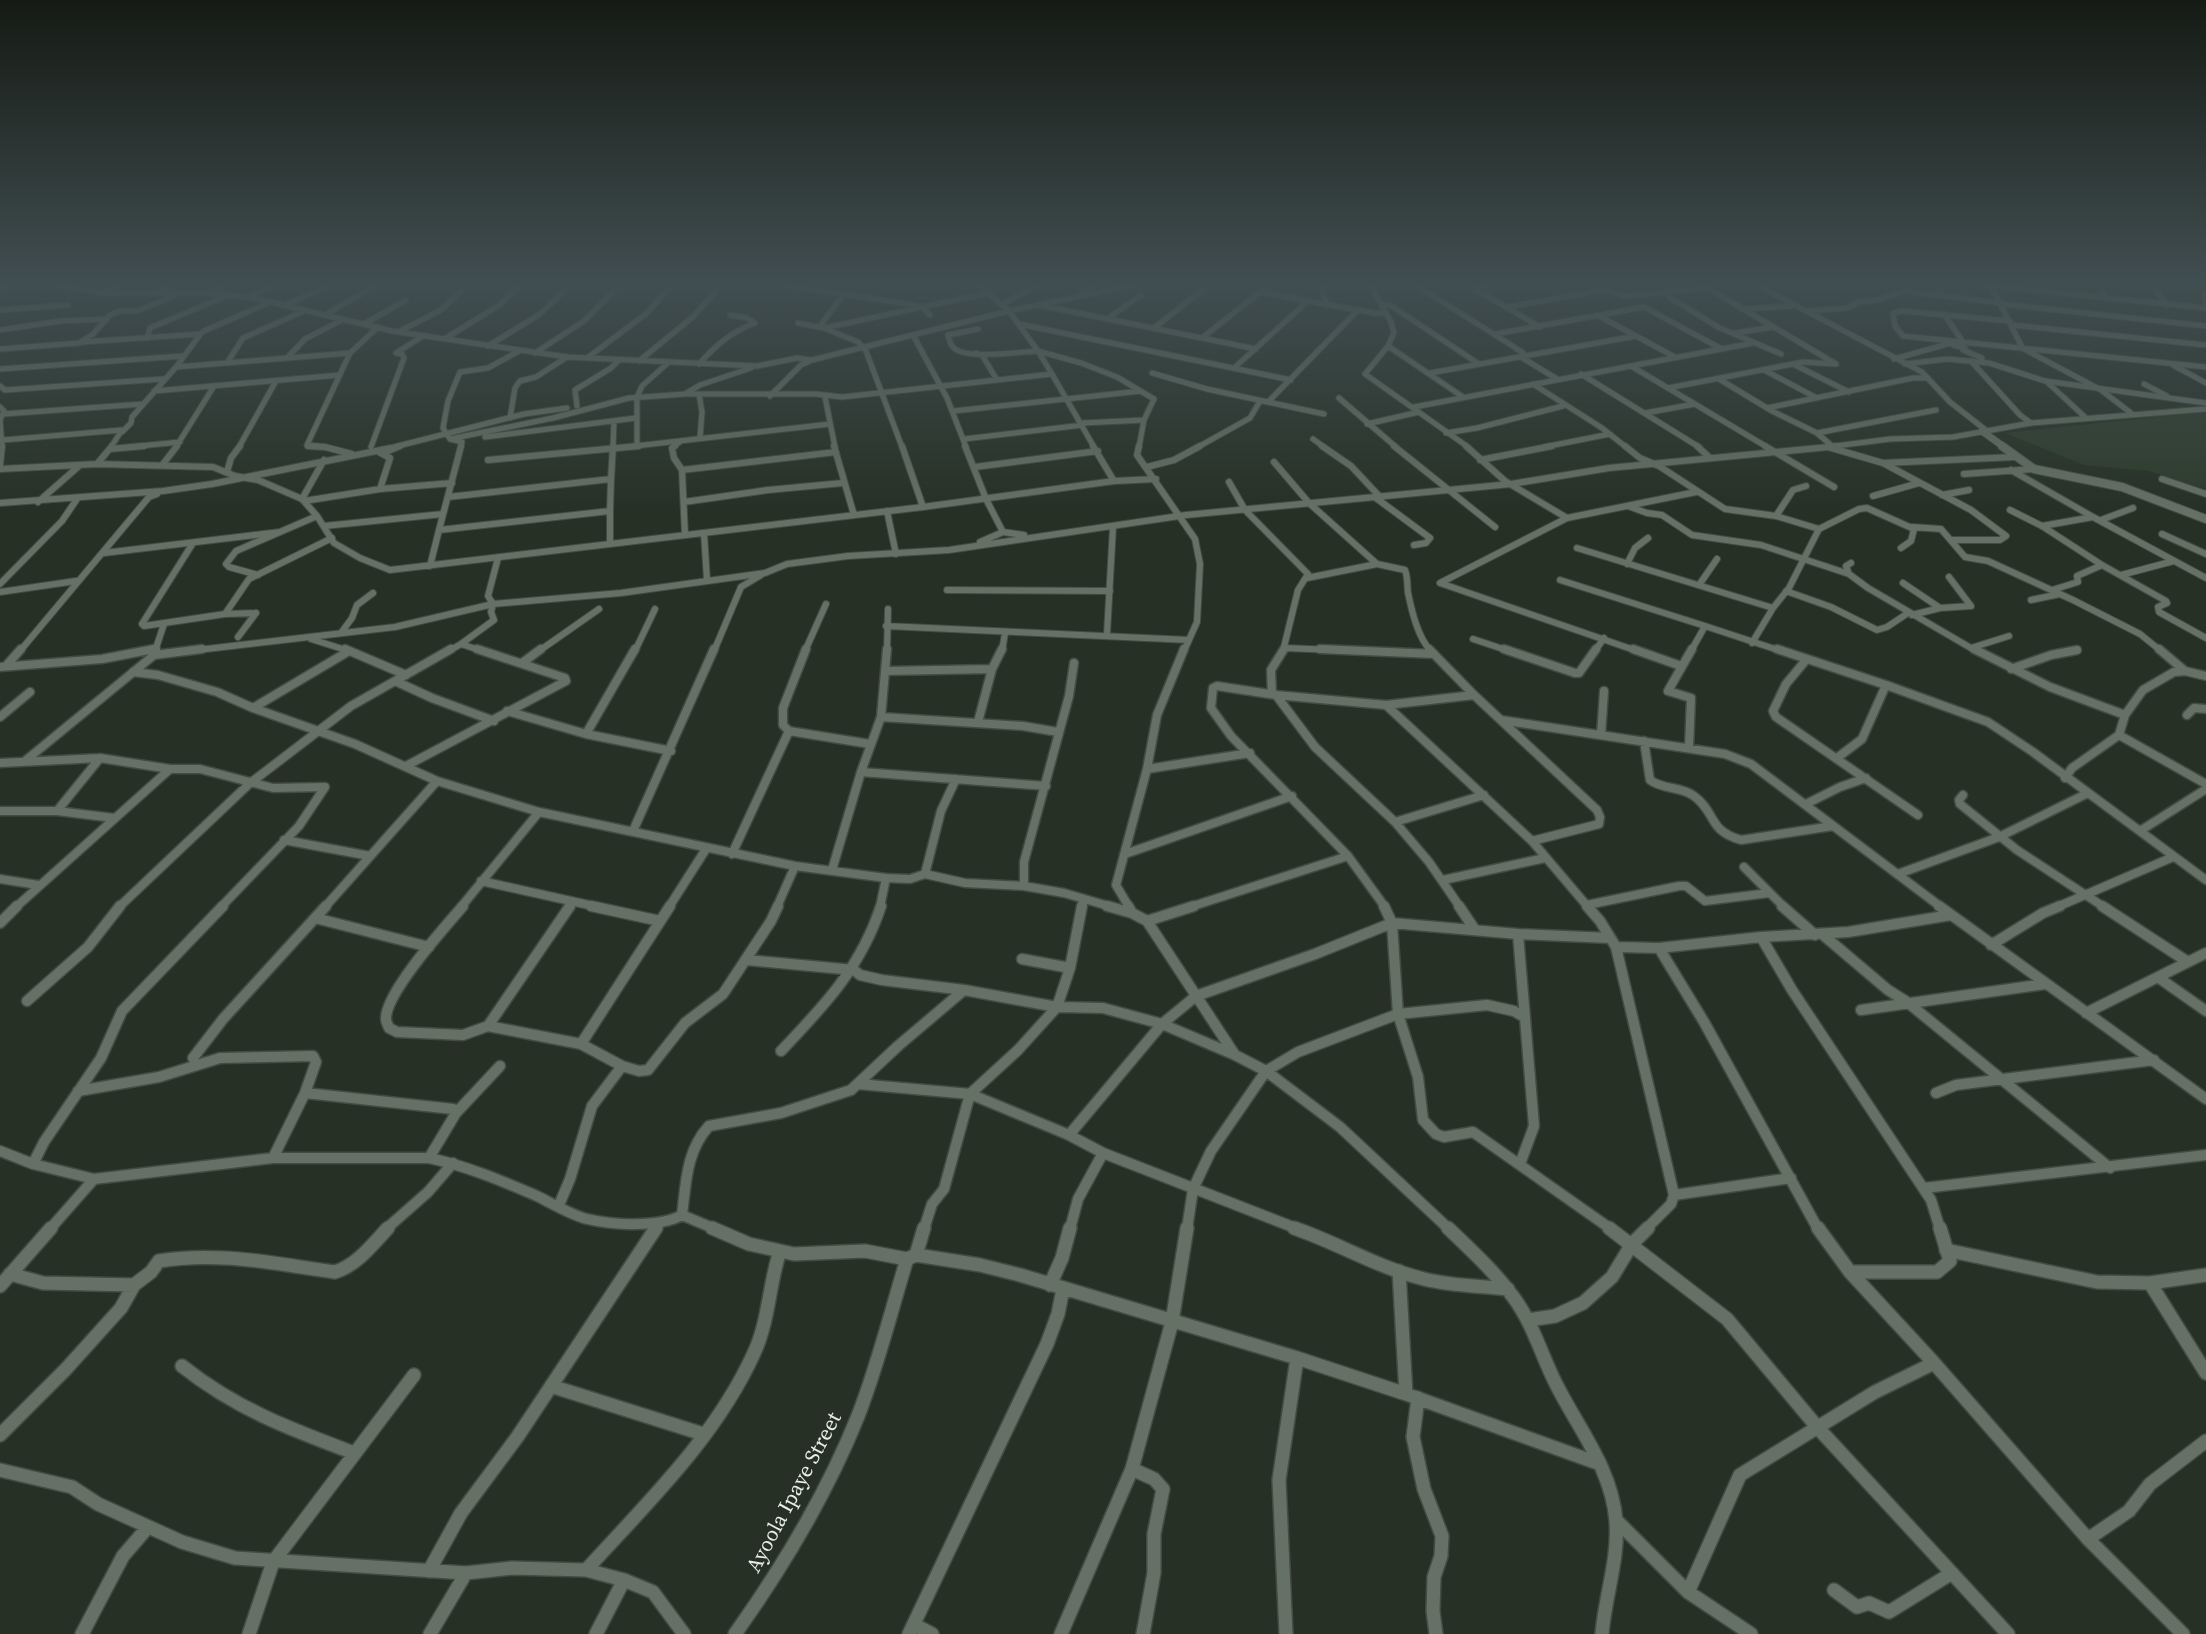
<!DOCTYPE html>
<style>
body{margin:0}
canvas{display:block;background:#263025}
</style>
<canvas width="2206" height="1634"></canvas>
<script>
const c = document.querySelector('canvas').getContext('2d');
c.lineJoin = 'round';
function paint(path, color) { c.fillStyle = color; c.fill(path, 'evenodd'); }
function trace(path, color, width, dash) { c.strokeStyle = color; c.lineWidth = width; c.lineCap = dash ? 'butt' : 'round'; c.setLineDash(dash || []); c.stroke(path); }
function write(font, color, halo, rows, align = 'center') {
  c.font = font + ' "Source Serif 4",serif'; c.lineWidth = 4.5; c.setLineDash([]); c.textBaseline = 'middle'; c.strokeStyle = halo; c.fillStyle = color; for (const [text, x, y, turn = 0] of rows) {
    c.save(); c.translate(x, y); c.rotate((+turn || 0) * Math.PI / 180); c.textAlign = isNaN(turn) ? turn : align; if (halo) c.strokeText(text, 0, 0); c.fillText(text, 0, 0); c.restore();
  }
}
paint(new Path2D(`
 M2206 412V489L2149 471 2084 465 2005 433Z`), '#2e3c2c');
const minorFar4 = new Path2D(`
 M51 284 103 293H206L249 297 392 331 567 357 757 366 797 358 811 360
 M775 284 903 303 922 307 930 315
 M917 284H933
 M978 284 1009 311 1138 284
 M1326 284 1322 290 1327 305
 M1370 284 1391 322 1394 333 1388 346 1365 374 1468 447
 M1414 284 1508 343 1523 353 1521 357 1557 379
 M1467 284 1540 327
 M1755 284 1922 372 1950 402 1987 431
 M1936 284 1942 296
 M1973 284 2206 308
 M1990 284 2022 347
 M2098 284 2105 298
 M2152 284 2167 305
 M0 288 8 284
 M1473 288 1495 284
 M105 291 121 284
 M156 292 173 284
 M209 292 225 284
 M1261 292 1308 301
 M2206 292 2204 293 2206 303
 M1082 293 1094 284
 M249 297 277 284
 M1669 297 1718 327 1781 354
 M1382 304 1390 305 1479 364
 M2002 304 2206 326
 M1001 305 1038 284
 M1039 305 1256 349
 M283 306 333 284
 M1508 307 1598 291H1608L1625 296 1707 288
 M1742 309 1792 306
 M0 310 68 305
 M1807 311 1847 308 1859 302 1878 300 1905 291 2001 303
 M1944 314 1963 342
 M325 315 378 284
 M1599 316 1675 357
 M1107 319 1141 295
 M2010 321 1902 311 1893 313 1895 326 1903 336 2206 367
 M798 323 824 328 988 293
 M364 324 406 300
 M1019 324 1291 380
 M2012 325 2206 345
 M824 328 858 342 866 351 902 447
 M824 328 822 323 843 295
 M1154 328 1205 288
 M978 329 948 335C949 339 950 345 954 348 967 360 1020 352 1038 351L1052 374 997 380
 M0 330 61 321 107 319
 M398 332 441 310 468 284
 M1735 333 1773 327
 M1495 334 1644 307 1720 348
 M913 335 947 398 966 447
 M147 338 150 328 226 296
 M446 338 501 304 521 284
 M1202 338 1270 284
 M82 342 200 334
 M1753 343 1631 366 1767 447
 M1953 345 1965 348 1963 350 1982 358
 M488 346 540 314 571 284
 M1388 346 1463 397
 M0 349 79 343 93 334 110 315 120 311H137L174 296
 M2024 349 2101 390 2131 413
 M350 353 378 327
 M535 353 584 321 621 284
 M287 358 305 339 342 320
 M587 358 647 313 672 284
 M1894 359 1951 343
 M639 361 694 316 722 284
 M1971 361 2020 415 2031 423
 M227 363 243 338 304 311
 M699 364C716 345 731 332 755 323L747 318 730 315
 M1793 364 1849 392
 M1905 364 1947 359 1989 363 2045 381 2206 403
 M2173 365 2206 383
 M176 367 350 353 307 445 325 447
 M1234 368 1308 301 1374 313H1386
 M0 369 183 356
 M1764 370 1817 398
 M1152 373 1207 389 1324 414
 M1430 373 1636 336
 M1052 374 1094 447
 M1581 374 1699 447
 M1719 379 1772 411 1817 433 1832 446
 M2046 381 2086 418
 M1533 384 1602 428 1626 447
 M2144 384 2167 396
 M0 386 5 390 163 379
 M1668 388 1803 362 1836 364 1701 284
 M154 391 340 375
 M685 394H816L842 397 997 380 982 355 976 353
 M699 394 702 412 700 438
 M770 396 801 365 812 360 1009 311 1038 351 1081 363 1117 377 1154 399 1144 420 1139 447
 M825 397 835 447
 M1339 398 1396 447
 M1268 402 1358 310
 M577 406 575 390 611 368 619 360
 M0 407 4 411 0 420 2 447
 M1414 407 1631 366
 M1767 408 1913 378H1928
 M953 411 1141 391
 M1645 413 1695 404
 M3 414 143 404
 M510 418 515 388 520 381 536 377 567 357
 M1082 423 1144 420
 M1367 424 1419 412
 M122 430V432L131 423 132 417 176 367 202 332 270 302
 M1446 433 1477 428 1563 406
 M1817 433 1936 410
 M485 437 636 418
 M450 439 553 418 629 398 685 394 700 385 751 368
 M964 439 1083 425
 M1313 439 1324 447
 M3 440 122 430 111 447
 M637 446V397L642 386 669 362
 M129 447 180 442
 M176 447 214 386
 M239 447 276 381
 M371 447 404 358 402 354 396 353 423 336
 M394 447 524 414 567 408
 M461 447 462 442 450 439 443 428 448 401 460 372 488 368 519 351
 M613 447 614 421
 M626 447 830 424
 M673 447 681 441
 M1198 447 1250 418 1260 401
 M1544 447 1610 434
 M1827 447 1890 439 1953 437 2031 423 2206 409`);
const minorFar3 = new Path2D(`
 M308 446 325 447 352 454
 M675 446 672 448 674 458 682 470 685 535
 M834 446 854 515
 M902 446 923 507
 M965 446 986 499 1003 532
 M1093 446 1114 481
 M1139 446 1137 455 1195 539 1200 564 1197 622 1184 651
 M1322 446 1351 466 1381 498
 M1394 446 1495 527
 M1466 446 1505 481 1567 518
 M1625 446 1640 458 1659 466 1725 509 1776 516 1819 529 1789 588 1773 608 1752 643
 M1697 446 1710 458
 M1765 446 1834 487
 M1828 447 1883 463 1971 510 2006 536 2000 540H1951
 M110 449 144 446
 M388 451 400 446
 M488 460 639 446
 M1480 460 1552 446
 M1274 462 1309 503 1377 564
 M1883 463 2015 457
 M97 464 112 446
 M163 464 177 446
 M0 465 2 446
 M975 467 1098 451
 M1147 467 1174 460 1200 446
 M0 469 97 464 213 467 235 476 258 480 302 499 317 516 334 543 360 558 390 570 923 507 1114 481 1156 479
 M682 470 836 452
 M2011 470 2093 517
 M227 472 231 458 240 446
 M1964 474 2034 469
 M2162 479 2206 494
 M1229 482 1245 510 1308 574 1298 590 1283 651
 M380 489 452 483
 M1942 495 1969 490
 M1873 496 1919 483
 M448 497 611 479 613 446
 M1376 498 1430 538 1426 543 1414 545
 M302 499 324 460
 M304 501 380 489 390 458 379 452
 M38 502 79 466
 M684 502 768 490 843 483
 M0 503 163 491 212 484 391 448
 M1628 506 1647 513 1662 515 1692 535 1761 545 1849 574 1868 588 1976 651
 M2010 510 2042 526 2102 565 2077 576 2078 582 2052 590
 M610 511V544
 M887 511 896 554
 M1776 516 1793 490 1806 486
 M2101 520 2133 508
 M324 526 443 514
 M2042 526 2093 517 2206 578
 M1912 527 1941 529 1965 557 1988 561 2073 600 2140 634 2161 651
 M1819 529 1859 509 1867 508 1914 529 1911 541 1901 548
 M439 530 461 446
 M704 533 707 580
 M2162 534 2206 554
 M980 542 1003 532 1024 535
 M193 543 142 624 144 626 225 614
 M1577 548 1773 608
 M104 553 280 532
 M1627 564 1635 548 1648 538
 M2102 565 2166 601 2167 603 2158 607 2159 612 2206 638
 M430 566 439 530 610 511 611 479
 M1849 574 1846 566 1851 563
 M258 575 229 567 226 564 236 551 317 516
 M2121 575 2174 561
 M1307 578 1377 564 1405 570C1408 578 1407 585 1408 593 1412 612 1418 638 1431 651
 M1560 580 1705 626 1691 651
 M1440 583 1567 518 1696 492
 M1440 583 1637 651
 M1903 583 1940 608
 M0 584 62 521 77 499
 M1699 585 1717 559
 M947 590 1110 591
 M1786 591 1831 607 1877 630 1887 627 1908 613
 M0 592 76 581
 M2031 600 2060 594
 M256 613 225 614 249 579 332 538
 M1912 615 1940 608 1971 606 1949 577
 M886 626 1189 640
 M1705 626 1781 651
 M341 633 352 618 357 605 373 593
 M1107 634 1113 527
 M238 637 256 613
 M311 639 349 651
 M1473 639 1509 651
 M1285 648 1357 651
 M1971 648 2009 636
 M20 651 149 497 157 494
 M146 651 156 649
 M155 651 164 624
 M189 651 395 627 493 604 621 593 765 573 787 564 848 556 949 550 1186 515 1511 484 1609 468 1839 446
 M449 651 461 644
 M482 651 461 644 494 620 491 612 493 604 488 596 498 558
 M539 651 599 609
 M635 651 655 609
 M714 651 741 587 761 575
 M805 651 826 604
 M887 651 888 609
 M1002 651 1005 633
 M1595 651 1604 638
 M2072 651 2077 650`);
const minorFar2 = new Path2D(`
 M345 649 406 675
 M451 649 395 681 432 698 494 721
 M635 649 586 734 671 751
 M806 649 783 708V725L789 731 870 744
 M1320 649 1434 654
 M1429 649 1474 695 1597 810 1600 817 1599 824 1532 841
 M1504 649 1575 673H1579L1596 649
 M1633 649 1681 666
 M1777 649 1886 685 1988 722 2033 752 2206 880
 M1974 649 2050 687 2125 715
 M2159 649 2185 671
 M154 655 202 649
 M1806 660 1786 684 1773 711 1776 717 1918 815
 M522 663 541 649
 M6 666 21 649
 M0 667 102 659 154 649
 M2011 669 2051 655 2077 650
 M885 671 992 669 1002 649
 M133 672 158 675 217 692 253 708 355 744 437 781 539 812 795 866 886 878 910 879 925 874 965 883 1024 886 1064 893 1112 907
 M1272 694 1271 670 1284 649
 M1276 695 1315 747 1395 822 1429 862 1460 907
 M1386 705 1532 841 1588 907
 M253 708 349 651
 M507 711 586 734
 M2187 715 2194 708 2206 709
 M0 717 30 692
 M881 717 1023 726 1058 732
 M1501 720 1725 754 1751 764 1941 907
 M978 722 992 669
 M1601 735 1604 691
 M2119 735 2206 784
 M1644 741 1650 780C1663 790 1681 786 1694 796 1717 813 1707 830 1741 840L1833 826
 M1689 748 1691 698 1668 691 1692 649
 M1837 758 1862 739 1886 685
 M25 761 154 655 156 649
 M0 763 100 758 170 769H200L273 788 325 787 299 826 221 907
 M406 766 566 681 565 678 477 649
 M1147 769 1250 753
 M861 772 1046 786
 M2065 778 2072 768 2119 735 2125 715 2143 690 2174 672 2185 671 2206 676
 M1963 795 1959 800 1960 804 2017 850 2104 907
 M1806 804 1840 787 1866 778
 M0 811H57L114 818
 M57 811 100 758
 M1395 822 1484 795
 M633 831 714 649
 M2140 831 2206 789
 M284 840 370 856
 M732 854 789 731
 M1125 854 1292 796
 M1744 867 1784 907
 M832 870 861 772 881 717 887 649
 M925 874 941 811 956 779
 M1898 874 1999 837 2088 793
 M0 879 38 885
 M1443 880 1545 858
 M481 881 598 907
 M1024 886V862L1069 696 1074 663
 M1587 905 1679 886H1686L1705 901 1769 893
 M16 907 170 769
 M119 907 249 784 351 706 395 681
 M325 907 437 781
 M461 907 539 812
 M569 907 573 902
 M669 907 706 849
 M777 907 795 866
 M880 907 886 878
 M1082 907 1083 900
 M1129 907 1116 885 1147 769 1157 715 1184 649
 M1190 907 1348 856
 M1385 907 1348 856 1231 736 1211 708 1213 688 1217 686 1276 695 1386 705 1474 695
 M2057 907 2173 857`);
const minorFar1 = new Path2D(`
 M463 906C445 927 385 993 386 1019 386 1022 388 1025 389 1028L397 1032 463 1035 488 1026 581 1044 622 1066 639 1071 648 1070 685 1023 723 994 771 921 778 906
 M591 906 660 921
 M1107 906 1132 913
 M1128 906 1132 913 1147 921 1235 1055
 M1384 906 1392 923 1398 1014 1418 1077 1423 1120 1436 1134 1444 1137 1473 1132 1611 1229
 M1459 906 1475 930
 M1587 906 1600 921 1616 947 1659 948 1704 1022 1818 1229
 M1782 906 1815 935
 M1939 906 2206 1099
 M2102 906 2188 962
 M315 918 429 947
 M1147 921 1194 906
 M0 923 17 906
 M1518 934 1610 938
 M1822 934 1888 990 1907 1002 2110 1168
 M1761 937 1792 990 1931 1200 1940 1229
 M1991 945 2043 913 2060 906
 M1616 947 1674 1195 1671 1204 1646 1229
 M1659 948 1761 937 1848 932 1951 915
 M1022 959 1070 968
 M747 960 854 970 860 975 882 980 964 990 1057 1007 1103 1008 1162 1024 1235 1055 1266 1071 1340 1127 1449 1229
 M2159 978 2206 1011
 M27 1001 88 947 120 906
 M1861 1010 2045 984
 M2086 1013 2206 953
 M488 1026 570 906
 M581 1044 670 906
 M781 1051C825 1005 861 967 881 906
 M193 1058 223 1019 326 906
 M858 1084 970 1094 1069 1135 1103 1153 1298 1229
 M78 1091 159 1077 220 1058 313 1056 316 1062 305 1093 273 1158
 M305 1093 453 1109 456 1113 429 1158
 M1936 1093 1956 1085 2154 1060
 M456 1113 500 1066
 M1069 1135 1162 1024 1196 996 1315 954 1392 923 1518 934 1534 1126 1520 1164
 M0 1151 33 1164 94 1179 273 1158H429C467 1166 502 1181 537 1196 553 1204 571 1215 587 1219 613 1225 659 1228 682 1215L715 1229
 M33 1164 44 1142 101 1058 122 1011 223 906
 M1924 1188 2206 1155
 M1674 1195 1791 1178
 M559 1205 570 1179 592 1106 622 1066
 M682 1215C686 1183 686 1151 709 1126L781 1113 851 1090 898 1046 964 990
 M50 1229 94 1179
 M386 1229 428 1192 453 1163
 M655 1229 659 1224
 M924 1229 932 1204 944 1189 970 1094 1018 1050 1057 1007 1070 968 1082 906
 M1070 1229 1078 1199 1103 1153
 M1187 1229 1193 1189 1211 1151 1266 1071 1298 1052 1398 1014 1487 1005 1514 1011 1524 1017`);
const minor = new Path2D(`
 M712 1228 749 1244 794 1254 865 1251 907 1259 916 1255 980 1265 1020 1275 1297 1358 1406 1394 1600 1464
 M1294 1228C1338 1243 1378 1268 1424 1279 1451 1286 1481 1286 1508 1289
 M1448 1228C1471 1250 1495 1272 1514 1298 1533 1324 1541 1354 1556 1384 1578 1428 1612 1469 1616 1521 1619 1559 1605 1596 1602 1634
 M1609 1228 1727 1319 1818 1428 2008 1634
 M1818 1228 1850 1272 1934 1363 2088 1539 2183 1634
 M1946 1250 2097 1282 2150 1283 2206 1275
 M916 1255 924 1228
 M1399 1271 1406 1394
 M1850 1272H1937L1950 1261 1940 1228
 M10 1274 43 1283 134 1285
 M2150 1283 2206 1373
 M1050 1285 1062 1258 1070 1228
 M0 1286 51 1228
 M1528 1320 1555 1316 1583 1303 1612 1277 1632 1244 1648 1228
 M182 1366C236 1409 290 1429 354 1453
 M551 1386 703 1434
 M1418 1398 1413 1437 1424 1489 1442 1536 1441 1556 1434 1577 1433 1611 1436 1634
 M0 1435 66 1369 121 1308 134 1285 151 1272 159 1261C218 1251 276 1264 335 1272 357 1265 372 1245 388 1228
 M1132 1469 1154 1479 1163 1489 1154 1534V1573L1143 1634
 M0 1470 72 1487 98 1504 182 1542 235 1558 466 1573 512 1568 586 1570 624 1580 653 1592 684 1634
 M1616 1520 1688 1592 1751 1634
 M2088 1539 2129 1511 2150 1484 2206 1441
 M586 1570C647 1503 716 1437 754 1353 769 1321 769 1284 780 1251
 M429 1571 461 1513 518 1436 656 1228
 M1834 1590 1857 1607 1869 1603 1889 1612 1952 1573
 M1688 1592 1740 1475 1875 1392 1934 1363
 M915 1625 932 1634
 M82 1634 123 1556 148 1527
 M249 1634 273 1562 414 1375
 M430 1634 466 1573
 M596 1634 624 1580
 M735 1634C782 1568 828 1491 858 1416 878 1365 891 1311 907 1259
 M909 1634 1047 1344 1058 1314 1063 1289
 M1061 1634 1132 1469 1172 1322 1187 1228
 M1286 1634 1279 1480 1297 1358`);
const tertiaryFar1 = new Path2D(`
 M1982 431 2004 447`);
const tertiary = new Path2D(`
 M2002 446 2034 469 2122 487 2206 519`);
trace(minorFar4, '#434b42', 7);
trace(minorFar3, '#434b42', 8);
trace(minorFar2, '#434b42', 11);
trace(minorFar1, '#434b42', 13);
trace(minor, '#434b42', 16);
trace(tertiaryFar1, '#434b42', 8);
trace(tertiary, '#434b42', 10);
trace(minorFar4, '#657164', 5);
trace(minorFar3, '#657164', 6);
trace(minorFar2, '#657164', 8);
trace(minorFar1, '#657164', 10);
trace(minor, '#657164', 13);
trace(tertiaryFar1, '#657164', 7);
trace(tertiary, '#657164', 8);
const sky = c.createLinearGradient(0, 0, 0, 513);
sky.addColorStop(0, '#151a14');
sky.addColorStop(0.55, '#414e51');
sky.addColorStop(1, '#414e5100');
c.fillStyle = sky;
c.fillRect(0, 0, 2206, 513);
write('21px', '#e7eee6', '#263025', [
 ["Ayoola Ipaye Street",795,1493,-62]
]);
</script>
